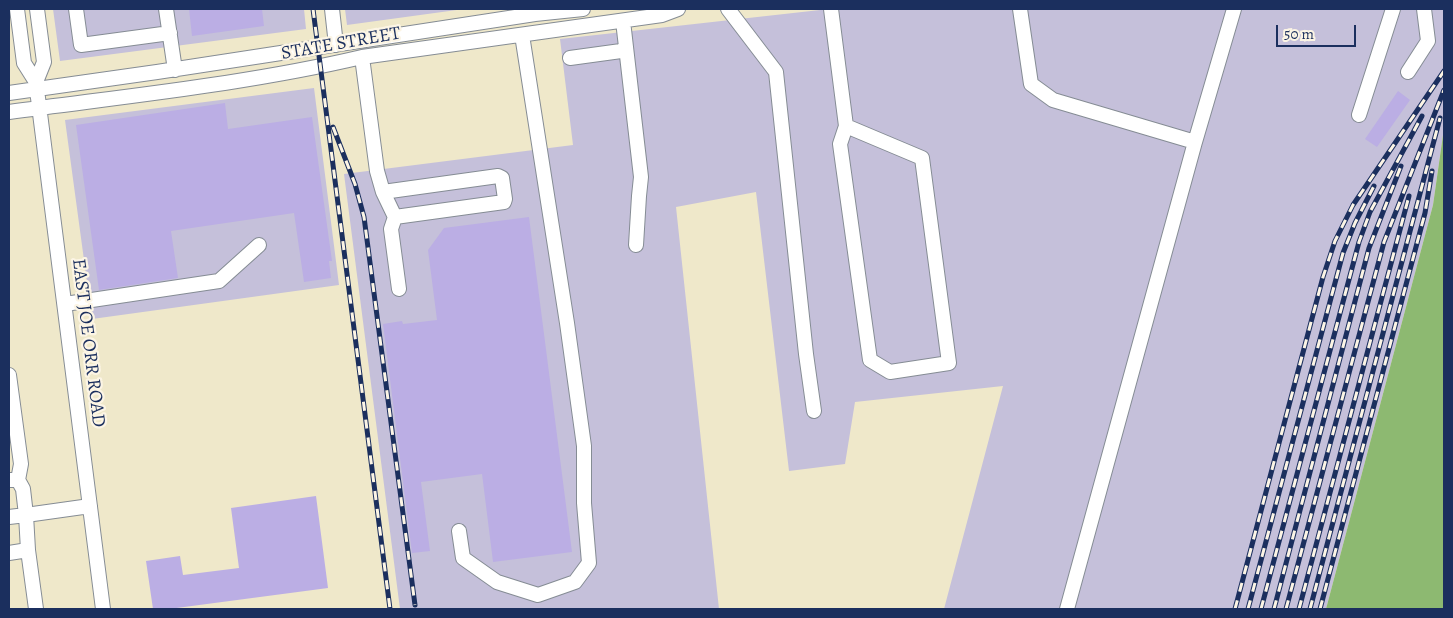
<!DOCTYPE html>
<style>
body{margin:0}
#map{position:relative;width:1453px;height:618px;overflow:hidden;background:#efe8ca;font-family:Alegreya,serif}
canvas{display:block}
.frame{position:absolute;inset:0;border:10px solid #1b2f5e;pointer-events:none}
.scale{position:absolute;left:1276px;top:25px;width:80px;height:22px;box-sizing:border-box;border:2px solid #1b2f5e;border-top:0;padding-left:6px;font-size:15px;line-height:18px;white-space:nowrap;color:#1b2f5e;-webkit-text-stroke:4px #fcf5e5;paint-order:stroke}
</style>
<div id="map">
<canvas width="1453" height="618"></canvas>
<div class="frame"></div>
<div class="scale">50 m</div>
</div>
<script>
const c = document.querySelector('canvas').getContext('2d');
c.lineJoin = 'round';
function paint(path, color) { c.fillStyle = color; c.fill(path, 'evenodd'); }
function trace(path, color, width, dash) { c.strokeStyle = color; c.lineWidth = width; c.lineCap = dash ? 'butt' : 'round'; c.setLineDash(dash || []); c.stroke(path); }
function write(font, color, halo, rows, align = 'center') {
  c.font = font + ' Alegreya,serif'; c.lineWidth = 4.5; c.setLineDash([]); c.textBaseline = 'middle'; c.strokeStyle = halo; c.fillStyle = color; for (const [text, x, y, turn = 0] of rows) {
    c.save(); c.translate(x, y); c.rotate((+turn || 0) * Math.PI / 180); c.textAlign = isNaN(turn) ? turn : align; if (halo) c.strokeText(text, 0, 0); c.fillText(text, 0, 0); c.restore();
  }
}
paint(new Path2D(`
 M53 9H304L306 29 60 61Z
 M345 9H464L347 25Z
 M829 9H1444V128L1433 205 1326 609H944L1003 386 855 402 845 464 789 471 756 192 676 207 719 609H400L344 174 573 145 560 39Z
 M314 88 339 285 92 319 65 120Z`), '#c5c0da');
paint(new Path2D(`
 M1444 128V609H1326L1433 205Z`), '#8db971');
paint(new Path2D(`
 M189 9H262L264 26 192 36Z
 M1398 91 1410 100 1377 147 1365 139Z
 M225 103 228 129 312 117 332 261H329L331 278 304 282 294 213 171 231 178 278 99 290 76 125Z
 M529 217 572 552 493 562 482 474 421 482 430 551 412 553 383 324 402 321 403 324 437 320 428 250 444 228Z
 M316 496 328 588 169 609H153L146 561 180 556 183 575 239 568 231 508Z`), '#bbaee4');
const minor = new Path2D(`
 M17 9 24 63 36 82 103 609
 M76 9 81 45 170 33
 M166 9 175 70
 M332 9 336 45
 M728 9 776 72 806 354 814 411
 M831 9 846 126 840 144 870 360 890 372 949 363 922 158 846 126
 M1020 9 1031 84 1053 100 1195 142 1067 609
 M626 47 641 177 639 196 636 245
 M362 57 377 171 383 192 498 176 502 178 505 199 504 202 395 217 391 229 399 289
 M570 58 621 51 626 47 623 21
 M1408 72 1428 41 1424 9
 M36 82 44 62 37 9
 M9 93 157 72 535 14 583 9
 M9 112C126 96 247 84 362 57L662 15 678 9
 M1359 115 1393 9
 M1195 142 1234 9
 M383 192 395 217
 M65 304 219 281 259 245
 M9 375 21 464 18 480
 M9 480H18L23 489 26 515 90 506
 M9 517 26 515 28 550 36 609
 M459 531 463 558 497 582 538 595 575 582 589 563 584 503V446L567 323 522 35
 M9 553 28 550`);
trace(minor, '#858c94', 16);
trace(minor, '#fff', 14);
const rail = new Path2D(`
 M313 9 390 609
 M333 127 355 184 364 217 415 605
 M1235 609 1323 277 1335 241 1353 205 1444 71
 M1248 609 1343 253 1355 223 1374 186
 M1261 609 1359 242 1370 212 1422 116
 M1274 609 1369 248 1401 166
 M1286 609 1384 242 1444 90
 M1299 609 1409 196
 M1310 609 1440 118
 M1320 609 1425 213 1432 171`);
trace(rail, '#1b2f5e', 5);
trace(rail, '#fcf5e5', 3, [9]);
write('19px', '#1b2f5e', '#fcf5e5', [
 ["STATE STREET",341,44,-10],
 ["EAST JOE ORR ROAD",88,343,83]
]);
</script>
